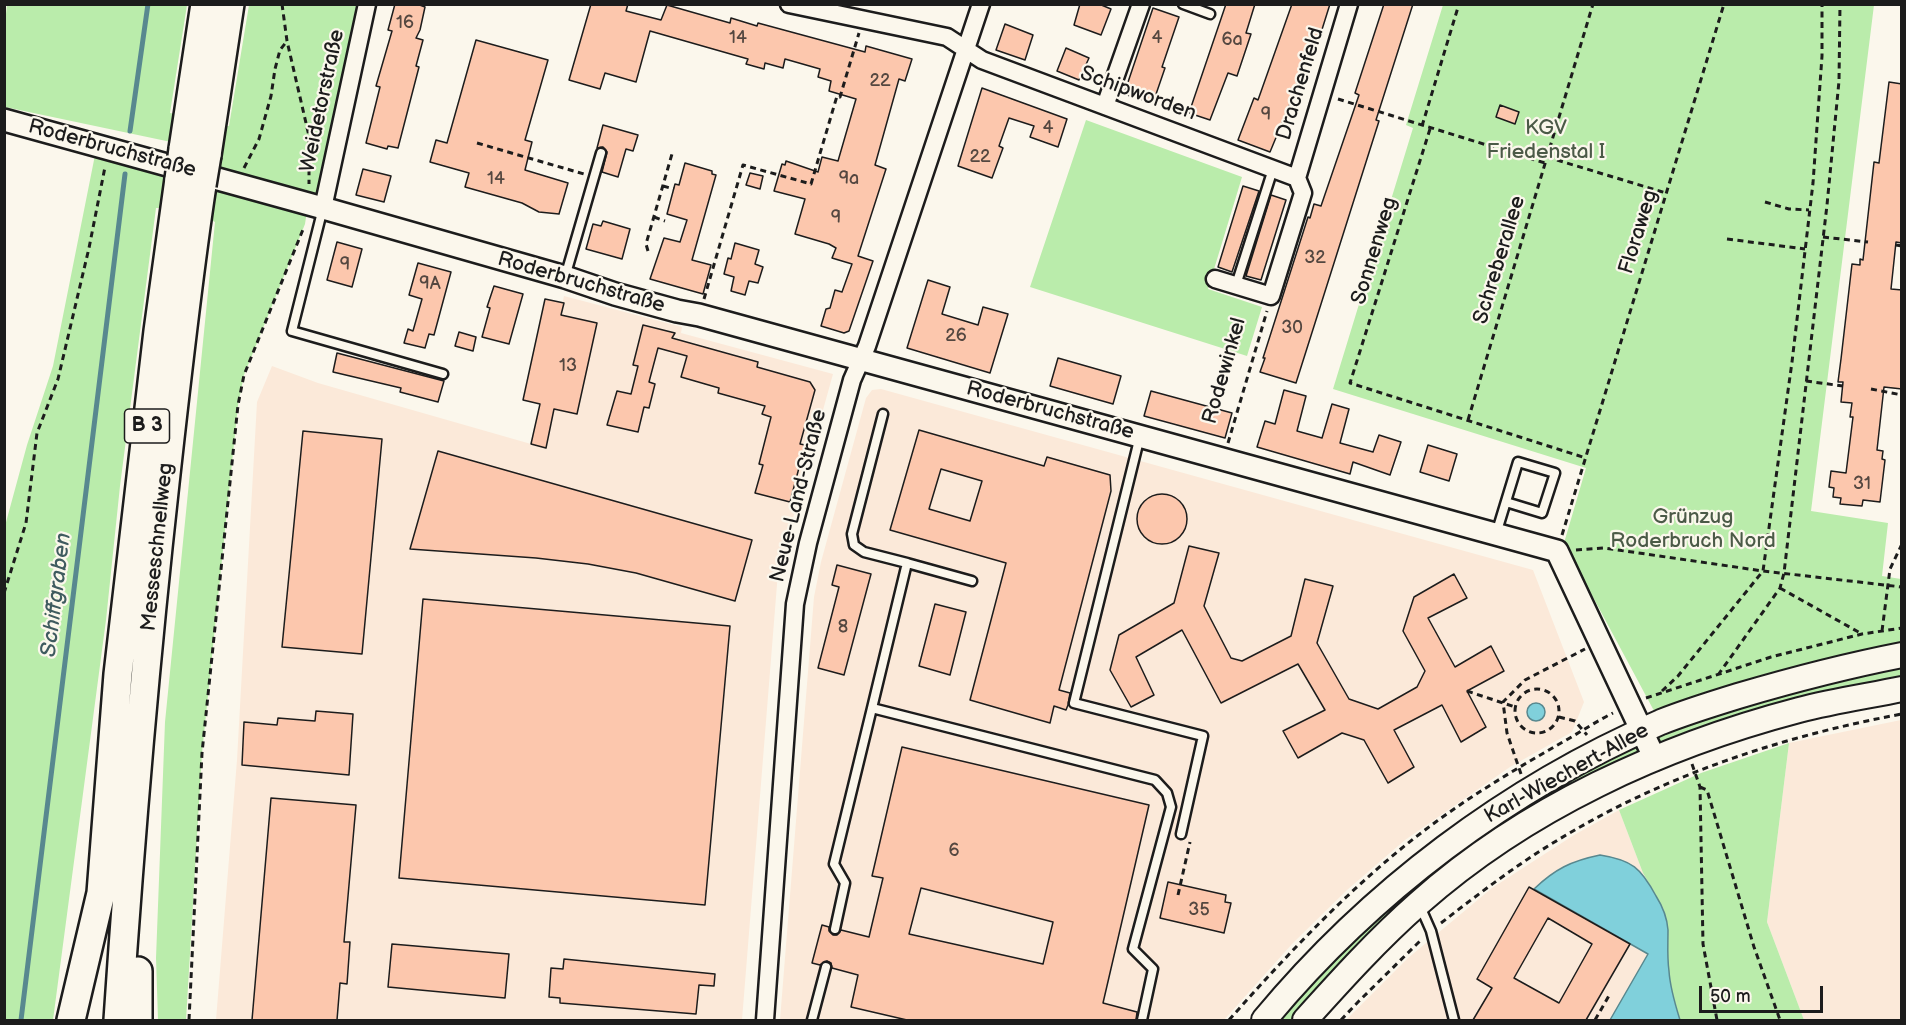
<!DOCTYPE html>
<meta charset="utf-8">
<style>
body{margin:0}
#map{position:relative;width:1906px;height:1025px;overflow:hidden;background:#fbf7ec;font-family:"Balsamiq Sans",sans-serif}
canvas{display:block}
.frame{position:absolute;inset:0;border:6px solid #1c1c1c;pointer-events:none}
.scale{position:absolute;left:1699px;top:986px;width:124px;height:27px;box-sizing:border-box;border:3px solid #1c1c1c;border-top:0;padding-left:8px;font-size:18px;line-height:21px;white-space:nowrap;color:#1c1c1c;-webkit-text-stroke:4px #fbf7ec;paint-order:stroke}
</style>
<div id="map">
<canvas width="1906" height="1025"></canvas>
<div class="frame"></div>
<div class="scale">50 m</div>
</div>
<script>
const c = document.querySelector('canvas').getContext('2d');
c.lineJoin = 'round';
function paint(path, color) { c.fillStyle = color; c.fill(path, 'evenodd'); }
function trace(path, color, width, dash) { c.strokeStyle = color; c.lineWidth = width; c.lineCap = dash ? 'butt' : 'round'; c.setLineDash(dash || []); c.stroke(path); }
function write(font, color, halo, rows, align = 'center') {
  c.font = font + ' "Balsamiq Sans",sans-serif'; c.lineWidth = 4.5; c.setLineDash([]); c.textBaseline = 'middle'; c.strokeStyle = halo; c.fillStyle = color; for (const [text, x, y, turn = 0] of rows) {
    c.save(); c.translate(x, y); c.rotate((+turn || 0) * Math.PI / 180); c.textAlign = isNaN(turn) ? turn : align; if (halo) c.strokeText(text, 0, 0); c.fillText(text, 0, 0); c.restore();
  }
}
paint(new Path2D(`
 M564 296 682 327 681 333 833 374 778 572 742 1020H216L237 760 257 402 272 366 318 383 531 444Z
 M881 389 1533 570 1584 702 1572 732 1510 767 1405 840 1347 890 1292 944 1224 1020H780L814 597 821 562 866 398 872 390Z
 M1901 720V1020H1804L1767 922 1789 743Z
 M1619 810 1643 873 1663 908 1671 988 1680 1020H1346L1408 958 1492 888 1574 835Z`), '#fbe9d9');
paint(new Path2D(`
 M7 5H187L170 113 175 114 171 142 5 107 4 32Z
 M249 5H367L323 208 308 204 305 224 244 375 238 405 202 753 186 1020H158L156 958 165 722 215 222 211 220 225 126H229Z
 M1443 5H1874L1811 511 1888 523 1882 576 1901 579V689L1719 734 1478 857 1305 1020H1264L1398 885 1660 722 1564 543 1586 468 1333 389 1413 128 1406 125Z
 M1086 120 1242 177 1208 289 1262 307 1247 356 1030 287Z
 M95 155 166 173V176L161 208H156L120 486 106 620 53 1020H5V526L27 445 53 366Z
 M1789 743 1767 922 1804 1020H1680L1671 988 1667 953 1668 930 1663 908 1643 873 1619 810 1701 773Z`), '#baecab');
const water = new Path2D(`
 M1527 712a9 9 0 1 1 18 0a9 9 0 1 1-18 0Z
 M1600 855C1632 860 1641 868 1656 896 1663 907 1667 917 1668 930 1668 944 1667 957 1669 971 1670 988 1675 1004 1680 1020H1610L1648 954 1534 889C1555 869 1571 861 1600 855Z`);
paint(water, '#80d0db');
trace(water, '#58888f', 1.5);
trace(new Path2D(`
 M130 131 148 4
 M21 1020 125 174`), '#58888f', 5);
const building = new Path2D(`
 M395 4H417L425 7 420 30 416 38 423 40 416 66 419 67 398 148 388 146 387 149 366 143 380 87 376 86 392 31 388 30Z
 M591 4H628L626 11 661 20 667 5 730 23 731 18 757 26 758 23 865 52 866 46 912 59 905 81 899 79 875 165 886 169 858 256 873 261 849 331 844 333 821 326 826 309 830 308 835 290 842 292 852 264 832 258 836 248 829 244 795 234 805 199 774 191 782 164 785 165 786 161 818 172 822 157 838 161 856 99 829 91 831 81 818 77 820 69 785 59 783 68 765 63 764 69 746 64 748 59 650 31 636 82 605 73 600 89 569 80Z
 M1080 4H1099L1111 9 1101 35 1074 25Z
 M1226 4H1255L1246 33 1251 34 1237 76 1228 73 1210 120 1189 113Z
 M1292 4H1330L1314 55 1307 53 1292 99 1270 152 1238 140 1254 98 1258 100Z
 M1384 4H1413L1376 120 1379 121 1296 383 1260 372 1265 358H1263L1308 217 1310 218 1314 204 1321 206 1359 95 1355 93Z
 M1153 8 1179 17 1162 67 1165 68 1153 103 1124 94Z
 M1005 24 1033 35 1025 60 996 50Z
 M476 40 548 60 525 140 532 142 525 170 568 183 559 214 539 212 522 203 465 187 469 173 430 162 436 140 447 143Z
 M1066 48 1089 58 1079 80 1057 71Z
 M1889 82 1902 84V243L1896 242 1891 289 1902 290V389L1884 387 1877 450 1883 451 1882 459 1885 460 1880 502 1863 500 1862 506 1840 504 1841 498 1833 497 1834 488 1829 487 1831 471 1846 473 1853 417H1850L1852 403 1841 402 1843 382H1838L1841 359 1852 264 1860 265V259L1863 260 1874 162 1879 163Z
 M982 88 1067 119 1058 147 1030 137 1034 126 1009 118 999 146 1003 148 992 178 958 166Z
 M1500 105 1519 112 1515 124 1496 117Z
 M603 125 638 135 633 151 626 149 618 177 602 172 607 152 603 147 597 148Z
 M685 163 712 171V174L716 175 692 260 711 265 703 294 650 279 664 238 680 242 687 220 667 214 675 184 679 185Z
 M363 169 391 176 384 202 356 195Z
 M750 173 763 176 760 189 746 185Z
 M1243 186 1259 191 1232 272 1218 267Z
 M1271 195 1286 200 1261 280 1246 276Z
 M603 221 630 229 622 259 586 249 593 224 601 226Z
 M337 242 362 249 352 287 327 280Z
 M735 243 759 250 755 264 763 267 758 283 749 281 745 295 731 291 734 277 724 274 728 258 731 259Z
 M418 263 451 272 434 335 429 334 425 348 404 343 408 329 413 331 422 299 409 295Z
 M928 280 950 287 942 314 978 325 983 307 1008 314 990 373 907 348Z
 M494 286 523 294 509 344 482 337 490 308 487 307Z
 M545 299 564 303 561 315 597 323 577 414 554 409 546 448 531 444 540 404 523 400Z
 M643 325 675 333 672 338 758 362 757 367 810 382 815 390 800 444 805 445 790 502 755 493 763 465 759 464 771 417 762 414 765 406 718 393 719 388 681 377 687 356 658 348 649 382 655 384 649 408 644 407 638 432 607 425 617 391 631 394 638 366 633 365Z
 M459 332 476 337 473 351 455 346Z
 M337 353 444 381 438 402 400 392 401 388 333 372Z
 M1058 358 1121 376 1113 404 1050 386Z
 M1284 390 1306 396 1297 431 1322 438 1332 404 1349 409 1340 443 1373 452 1379 435 1401 442 1390 475 1353 462 1350 474 1257 447 1265 421 1275 424Z
 M1151 391 1232 413 1225 438 1144 416Z
 M919 430 1044 466 1047 457 1110 475 1111 491 1059 690 1070 693 1068 705 1066 710 1054 706 1050 723 970 700 1006 563 890 530ZM941 469 982 481 970 521 929 509Z
 M303 431 382 439 362 654 282 647Z
 M1428 445 1457 454 1449 481 1420 472Z
 M438 451 752 540 735 601 636 573 588 564 536 558 410 549Z
 M1137 519a25 25 0 1 1 50 0a25 25 0 1 1-50 0Z
 M1189 546 1219 553 1204 606 1231 658 1242 661 1291 636 1305 579 1333 586 1317 643 1349 699 1378 709 1417 687 1425 671 1403 631 1414 597 1454 574 1467 598 1428 618 1455 667 1491 646 1504 671 1467 691 1486 727 1461 742 1442 705 1394 730 1414 767 1388 783 1364 740 1342 733 1298 758 1283 731 1325 710 1298 664 1221 703 1182 630 1136 657 1154 695 1131 707 1110 670 1119 635 1174 603Z
 M837 565 871 574 844 675 818 668 839 587 832 585Z
 M423 599 730 626 705 905 399 878Z
 M935 604 966 612 950 675 919 666Z
 M316 711 353 714 349 775 242 765 244 722 277 725 278 718 315 721Z
 M902 747 1149 805 1103 1003 1137 1012 1136 1020H907L851 1007 858 975 832 968 831 963 827 961 820 965 812 963 822 925 829 927V931L833 935H837L841 930 869 937 883 878 872 876ZM921 888 1053 922 1043 964 909 934Z
 M271 798 356 805 344 942H350L347 984 340 983 337 1020H252Z
 M1168 882 1226 895 1225 902 1231 903 1224 933 1160 918Z
 M1529 887 1630 944 1586 1020H1473L1492 988 1477 979ZM1548 918 1592 944 1559 1003 1514 978Z
 M392 944 509 954 505 998 388 987Z
 M564 959 715 974 714 986 699 985 696 1014 560 1003V998L549 997 551 968 563 969Z`);
paint(building, '#fcc7ad');
trace(building, '#1c1c1c', 1.5);
const service = new Path2D(`
 M1183 4 1210 14
 M323 208 292 331 443 374
 M565 277 601 153
 M1236 285 1273 169
 M883 414 852 534 854 545 864 552 907 563 872 708 1155 780 1167 793 1171 807 1133 949 1153 969 1142 1020
 M1140 436 1074 703 1203 736 1181 834
 M1496 534 1518 462 1555 473 1542 513 1506 502
 M907 563 972 581
 M1420 906 1431 931 1454 1020
 M835 929 845 883 834 864 872 708
 M812 1020 826 967`);
const minor = new Path2D(`
 M789 4 947 37 982 60 1297 178
 M1105 106 1141 4
 M1297 178 1349 4
 M323 208 367 4
 M1215 279 1271 296 1303 193 1297 178
 M765 1020 795 604 808 543 852 380 867 346 981 4`);
const tertiary = new Path2D(`
 M4 120 323 208 565 277 615 294 677 311 699 315 1557 551 1655 759`);
const secondary = new Path2D(`
 M1264 1020C1370 892 1508 788 1661 722 1686 712 1712 704 1738 696 1792 680 1846 666 1902 655
 M1305 1020C1341 980 1378 939 1419 903 1526 808 1662 746 1799 710 1833 701 1868 696 1902 689`);
const trunk = new Path2D(`
 M183 149 205 4
 M207 155 230 4
 M71 1020 101 893 118 674 158 331 179 179
 M118 1020C130 841 145 662 165 483 176 383 187 284 202 185
 M138 1020V971`);
trace(service, '#1c1c1c', 13);
trace(minor, '#1c1c1c', 21);
trace(tertiary, '#1c1c1c', 26);
trace(secondary, '#1c1c1c', 28);
trace(trunk, '#1c1c1c', 32);
trace(new Path2D(`
 M282 4 287 41 309 136V184
 M1338 99 1545 163
 M1422 126 1459 4
 M1430 129 1350 383 1586 458
 M477 143 584 174
 M1547 157 1666 193
 M244 168 259 139 271 96 275 69 280 50 287 41
 M663 186 674 189
 M1765 202 1789 209 1809 210
 M654 217 665 221
 M1823 237 1868 242
 M1727 239 1805 249
 M1896 245 1902 246
 M648 251 646 244 672 154
 M704 299 743 165 811 184 837 96 840 97 859 33
 M1806 381 1843 386
 M1871 389 1902 395
 M1468 420 1593 4
 M1228 443 1267 311
 M1562 535 1724 4
 M1576 550 1604 548 1763 571 1902 587
 M1780 588 1862 634
 M4 593 26 523 37 433 58 379 89 248 105 167
 M1882 631 1890 569 1902 544
 M1718 675 1780 588 1784 573 1827 205 1839 81 1840 4
 M1515 711a22 22 0 1 1 44 0a22 22 0 1 1-44 0Z
 M1467 691 1515 707
 M1662 691 1678 676 1763 571 1792 362 1813 183 1822 56V4
 M1646 698 1771 657 1862 634 1902 628
 M1559 717 1575 721 1587 735
 M1692 764 1700 787 1703 944 1717 1020
 M1521 774 1507 733 1503 702 1525 680 1585 649
 M1700 787 1707 790 1754 947 1780 1020
 M1178 895 1190 842
 M1441 923C1476 896 1511 869 1548 846 1657 778 1777 737 1902 714
 M189 1020 202 753 238 405 244 375 304 227
 M1229 1020C1293 948 1359 878 1437 821 1477 792 1519 767 1561 743 1579 733 1595 722 1613 713
 M1341 1020 1358 1002 1422 939
 M1595 1020 1610 994`), '#1c1c1c', 3, [6, 4.5]);
trace(service, '#fbf7ec', 8);
trace(minor, '#fbf7ec', 16);
trace(tertiary, '#fbf7ec', 21);
trace(secondary, '#fbf7ec', 24);
trace(trunk, '#fbf7ec', 27);
const trunkBridge = new Path2D(`
 M179 179 183 149
 M202 185 207 155`);
trace(trunkBridge, '#1c1c1c', 32, []);
trace(trunkBridge, '#fbf7ec', 27);
write('18px', '#544740', null, [
 ["16",405,23],
 ["14",738,38],
 ["4",1157,38],
 ["6a",1232,40],
 ["22",880,81],
 ["9",1266,115],
 ["4",1048,128],
 ["22",980,157],
 ["14",496,179],
 ["9a",849,179],
 ["9",836,218],
 ["32",1315,258],
 ["9",345,265],
 ["9A",430,284],
 ["30",1292,328],
 ["26",956,336],
 ["13",568,366],
 ["31",1862,484],
 ["8",843,627],
 ["6",954,851],
 ["35",1199,910]
]);
for (const [x, y, w] of [
 [147,426,45]
]) { const box = new Path2D(); box.roundRect(x - w / 2, y - 17, w, 34, 4.5); c.fillStyle = '#fbf7ec'; c.fill(box); trace(box, '#1c1c1c', 1.5); }
write('bold 20px', '#1c1c1c', null, [
 ["B 3",147,426]
]);
write('21px', '#1c1c1c', '#fbf7ec', [
 ["Drachenfeld",1301,84,-73],
 ["Schipworden",1138,94,20],
 ["Weidetorstraße",323,101,-78],
 ["Roderbruchstraße",112,149,15],
 ["Floraweg",1639,232,-73],
 ["Sonnenweg",1375,251,-73],
 ["Schreberallee",1500,260,-73],
 ["Roderbruchstraße",581,283,16],
 ["Rodewinkel",1225,371,-74],
 ["Roderbruchstraße",1050,411,15],
 ["Neue-Land-Straße",799,496,-76],
 ["Messeschnellweg",158,547,-84],
 ["Karl-Wiechert-Allee",1567,774,-29]
]);
write('21px', '#4b5a47', '#fbf7ec', [
 ["KGV",1546,129],
 ["Friedenstal I",1546,153],
 ["Grünzug",1693,518],
 ["Roderbruch Nord",1693,542]
]);
write('italic 22px', '#3f5b5f', '#fbf7ec', [
 ["Schiffgraben",57,595,-83]
]);
</script>
